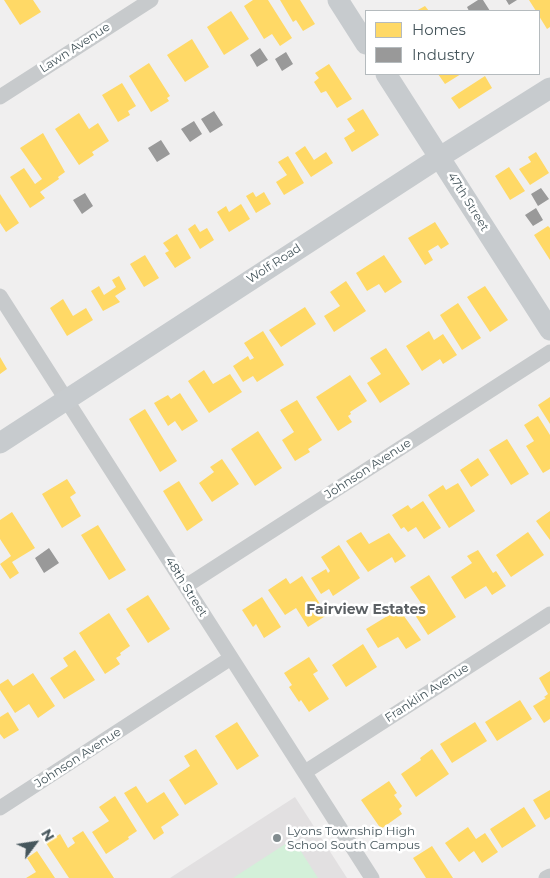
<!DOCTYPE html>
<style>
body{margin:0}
#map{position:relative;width:550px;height:878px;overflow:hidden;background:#f0efef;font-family:Montserrat,sans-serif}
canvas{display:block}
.legend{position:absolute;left:365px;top:10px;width:175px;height:65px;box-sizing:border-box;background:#fff;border:1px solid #b5bbbe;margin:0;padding:6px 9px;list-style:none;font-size:15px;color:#46565c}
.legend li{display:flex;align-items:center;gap:10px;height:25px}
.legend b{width:25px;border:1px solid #b5bbbe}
.north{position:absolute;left:10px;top:818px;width:50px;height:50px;-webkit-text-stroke:4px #fff;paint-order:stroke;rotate:59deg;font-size:14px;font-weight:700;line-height:20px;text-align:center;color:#46565c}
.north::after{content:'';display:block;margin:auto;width:18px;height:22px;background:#46565c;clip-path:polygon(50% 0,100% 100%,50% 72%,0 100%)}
</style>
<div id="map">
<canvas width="550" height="878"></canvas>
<ul class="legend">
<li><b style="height:14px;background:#ffd966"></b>Homes</li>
<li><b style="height:14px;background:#999"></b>Industry</li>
</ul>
<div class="north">N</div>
</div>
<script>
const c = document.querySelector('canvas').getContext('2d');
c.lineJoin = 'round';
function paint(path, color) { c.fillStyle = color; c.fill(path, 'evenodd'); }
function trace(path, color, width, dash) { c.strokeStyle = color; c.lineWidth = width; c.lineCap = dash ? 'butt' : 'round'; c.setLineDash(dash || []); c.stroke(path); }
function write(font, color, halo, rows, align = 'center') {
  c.font = font + ' Montserrat,sans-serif'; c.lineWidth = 5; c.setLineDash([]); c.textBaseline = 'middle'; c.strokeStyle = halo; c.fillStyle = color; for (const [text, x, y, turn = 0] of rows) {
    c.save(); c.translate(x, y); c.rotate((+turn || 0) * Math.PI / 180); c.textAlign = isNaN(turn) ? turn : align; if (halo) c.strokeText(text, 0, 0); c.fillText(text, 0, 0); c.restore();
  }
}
paint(new Path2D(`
 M295 797 347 878H170Z`), '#e2e0e1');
paint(new Path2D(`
 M293 839 318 878H233Z`), '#d3f0d9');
paint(new Path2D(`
 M4 0H33L41 12 20 25Z
 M253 0H268L292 38 280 46 272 34 264 39 244 6Z
 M280 0H300L315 24 303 31 296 20 293 22Z
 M529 0H550V27L547 29 539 16V11H536Z
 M425 6 429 11H416Z
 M231 11 249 39 224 55 207 27Z
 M192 39 209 67 185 82 167 55Z
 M149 63 170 96 167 98 169 101 151 112 129 76Z
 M329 64 352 99 337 108 326 91 321 93 314 82 319 78 315 73Z
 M438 74H461L445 84Z
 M485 76 492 88 459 109 451 98Z
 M122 83 136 106 128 111 130 115 118 122 102 95Z
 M363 109 379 135 352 152 344 138 355 131 347 119Z
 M79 113 89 129 98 123 109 141 92 152 94 155 79 165 55 129Z
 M43 133 65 172 58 177 59 179 40 192 45 198 30 208 10 177 24 168 35 184 42 179 20 148Z
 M305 146 314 160 326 152 333 163 311 177 295 153Z
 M536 152 549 173 530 185 519 169 531 162 528 157Z
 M288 156 304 183 284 195 276 182 287 175 278 162Z
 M509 167 525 191 510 200 495 176Z
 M253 192 256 197 264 192 271 204 256 213 246 196Z
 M0 194 19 223 6 232 0 223Z
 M241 204 250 219 229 232 217 212 226 206 229 212Z
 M435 222 449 244 441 249 438 245 428 251 433 260 425 265 408 238Z
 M195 224 200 232 207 228 214 240 200 249 188 229Z
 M548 226 550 228V260L534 235Z
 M177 234 191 258 175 268 165 253 169 251 163 243Z
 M145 255 159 278 144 287 130 264Z
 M384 255 402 282 385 293 379 284 367 291 356 273Z
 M119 276 126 289 115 296 120 302 103 311 91 291 99 286 104 295 116 287 112 280Z
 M346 281 366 311 334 332 324 316 340 306 330 292Z
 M485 286 508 320 490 332 467 297Z
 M63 299 73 316 86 308 93 320 67 336 50 308Z
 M458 303 481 338 462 350 440 315Z
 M305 307 316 324 281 347 269 330Z
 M263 331 284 365 257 382 253 376 243 382 233 366 248 356 250 360 254 358 244 343Z
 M429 331 434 340 443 334 457 355 443 364 440 359 422 371 406 346Z
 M386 348 410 384 380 403 367 383 381 374 370 358Z
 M0 357 7 369 0 374Z
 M204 370 213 384 230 374 242 392 209 413 188 381Z
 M350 375 367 401 350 412 351 414 348 416 352 422 338 431 316 397Z
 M180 393 198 421 182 431 175 421 168 426 154 403 168 395 171 399Z
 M550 397V424L538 405Z
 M297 400 322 440 308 449 310 452 295 461 282 440 294 432 280 410Z
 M145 409 177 461 160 472 129 419Z
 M538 416 550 435V469L543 473 526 446 534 441 524 425Z
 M258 431 282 468 255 486 231 449Z
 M507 439 529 474 511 485 489 450Z
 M478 458 489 475 471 487 460 470Z
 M222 459 239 484 212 502 199 483 214 472 210 467Z
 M67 479 76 493 70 497 81 516 62 528 42 494Z
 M179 481 203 520 187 531 163 491Z
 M458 483 475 511 449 528 428 495 443 485 446 490Z
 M423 501 441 528 424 539 416 527 408 532 404 527 401 529 392 515 408 505 411 509Z
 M550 511V540L536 521Z
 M12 512 35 548 12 562 19 573 10 579 0 564 11 556 0 539V520Z
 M98 525 126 570 109 580 81 535Z
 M361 532 369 544 389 533 406 556 395 563 392 557 368 572 346 541Z
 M528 532 544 555 511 577 496 555Z
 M339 545 360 578 333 596 329 589 321 594 311 578 326 569 328 573 330 571 321 557Z
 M478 550 493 573 496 571 506 586 492 595 486 586 465 599 451 577 472 563 467 556Z
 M429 575 456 617 428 635 415 615 425 609 410 587Z
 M302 576 327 615 308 627 296 608 285 615 268 590 286 578 290 584Z
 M148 595 170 629 148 643 126 609Z
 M262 597 281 627 264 638 256 624 253 627 242 610Z
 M399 609 421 640 406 649 398 637 378 648 366 629Z
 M109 613 130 646 120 653 121 655 116 658 120 664 105 674 79 633Z
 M363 644 377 667 346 687 332 665Z
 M75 650 95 680 64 699 50 678 68 666 63 658Z
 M309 657 318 671 313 674 329 699 309 712 301 700 299 702 289 687 292 685 284 673Z
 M550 671V719L544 723 533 706 546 698 544 697 548 694 539 678Z
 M33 673 55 706 38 718 29 704 15 713 0 690V684L8 679 13 686Z
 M520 700 532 719 497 741 485 722Z
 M8 712 19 730 4 739 0 734V717Z
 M237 722 259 756 237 770 215 736Z
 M475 722 487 741 452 763 440 744Z
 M196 749 218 784 185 805 169 780 190 766 184 756Z
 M432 749 449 774 416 797 401 774 421 760 420 758Z
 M389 781 397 793 394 795 402 806 399 809 402 814 381 829 361 800Z
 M136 786 147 803 164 792 179 815 161 827 164 833 154 840 124 793Z
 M550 790V817L545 820 533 800Z
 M115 796 137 831 128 837 129 839 106 854 92 832 109 821 99 807Z
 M524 807 536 826 502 848 490 829Z
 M468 827 476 839 485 833 498 852 482 863 474 851 459 862 445 843Z
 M83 831 114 878H69L46 843 60 834 68 848 75 843 72 838Z
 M432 846 453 878H426L413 858Z
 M37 851 55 878H26L36 872 27 858Z`), '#ffd966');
paint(new Path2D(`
 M478 0H483L490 11H469L467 7Z
 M506 0H517L509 5Z
 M260 48 268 60 257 67 250 55Z
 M286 52 293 64 282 71 275 59Z
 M214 111 223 125 210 133 201 119Z
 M194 121 202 134 190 142 181 129Z
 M161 140 170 154 157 162 148 148Z
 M541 188 549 199 538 206 531 194Z
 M85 193 93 206 82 214 73 200Z
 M536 208 543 220 533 226 525 215Z
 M49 548 59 563 44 573 35 558Z`), '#999');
trace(new Path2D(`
 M0 97 151 0
 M0 296 372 878
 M186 586 550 352
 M305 772 550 614
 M0 808 231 658
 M546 878 550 876`), '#c7cacc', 15);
trace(new Path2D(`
 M338 0 366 44
 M386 74 550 330
 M0 443 440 157 550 88`), '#c7cbce', 21);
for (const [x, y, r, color] of [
 [277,838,5,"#828c8f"]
]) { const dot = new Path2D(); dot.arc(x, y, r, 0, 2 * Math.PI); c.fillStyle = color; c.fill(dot); trace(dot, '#fff', 2); }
write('12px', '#46565c', '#fff', [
 ["Lawn Avenue",75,48,-33],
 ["47th Street",468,202,58],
 ["Wolf Road",274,264,-33],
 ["Johnson Avenue",368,469,-33],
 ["48th Street",186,587,58],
 ["Franklin Avenue",427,693,-33],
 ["Johnson Avenue",78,758,-33]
]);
write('12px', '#46565c', '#fff', [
 ["Lyons Township High",287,831],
 ["School South Campus",287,845]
], 'left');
write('bold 14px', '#5b6064', '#fff', [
 ["Fairview Estates",366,610]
]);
</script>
